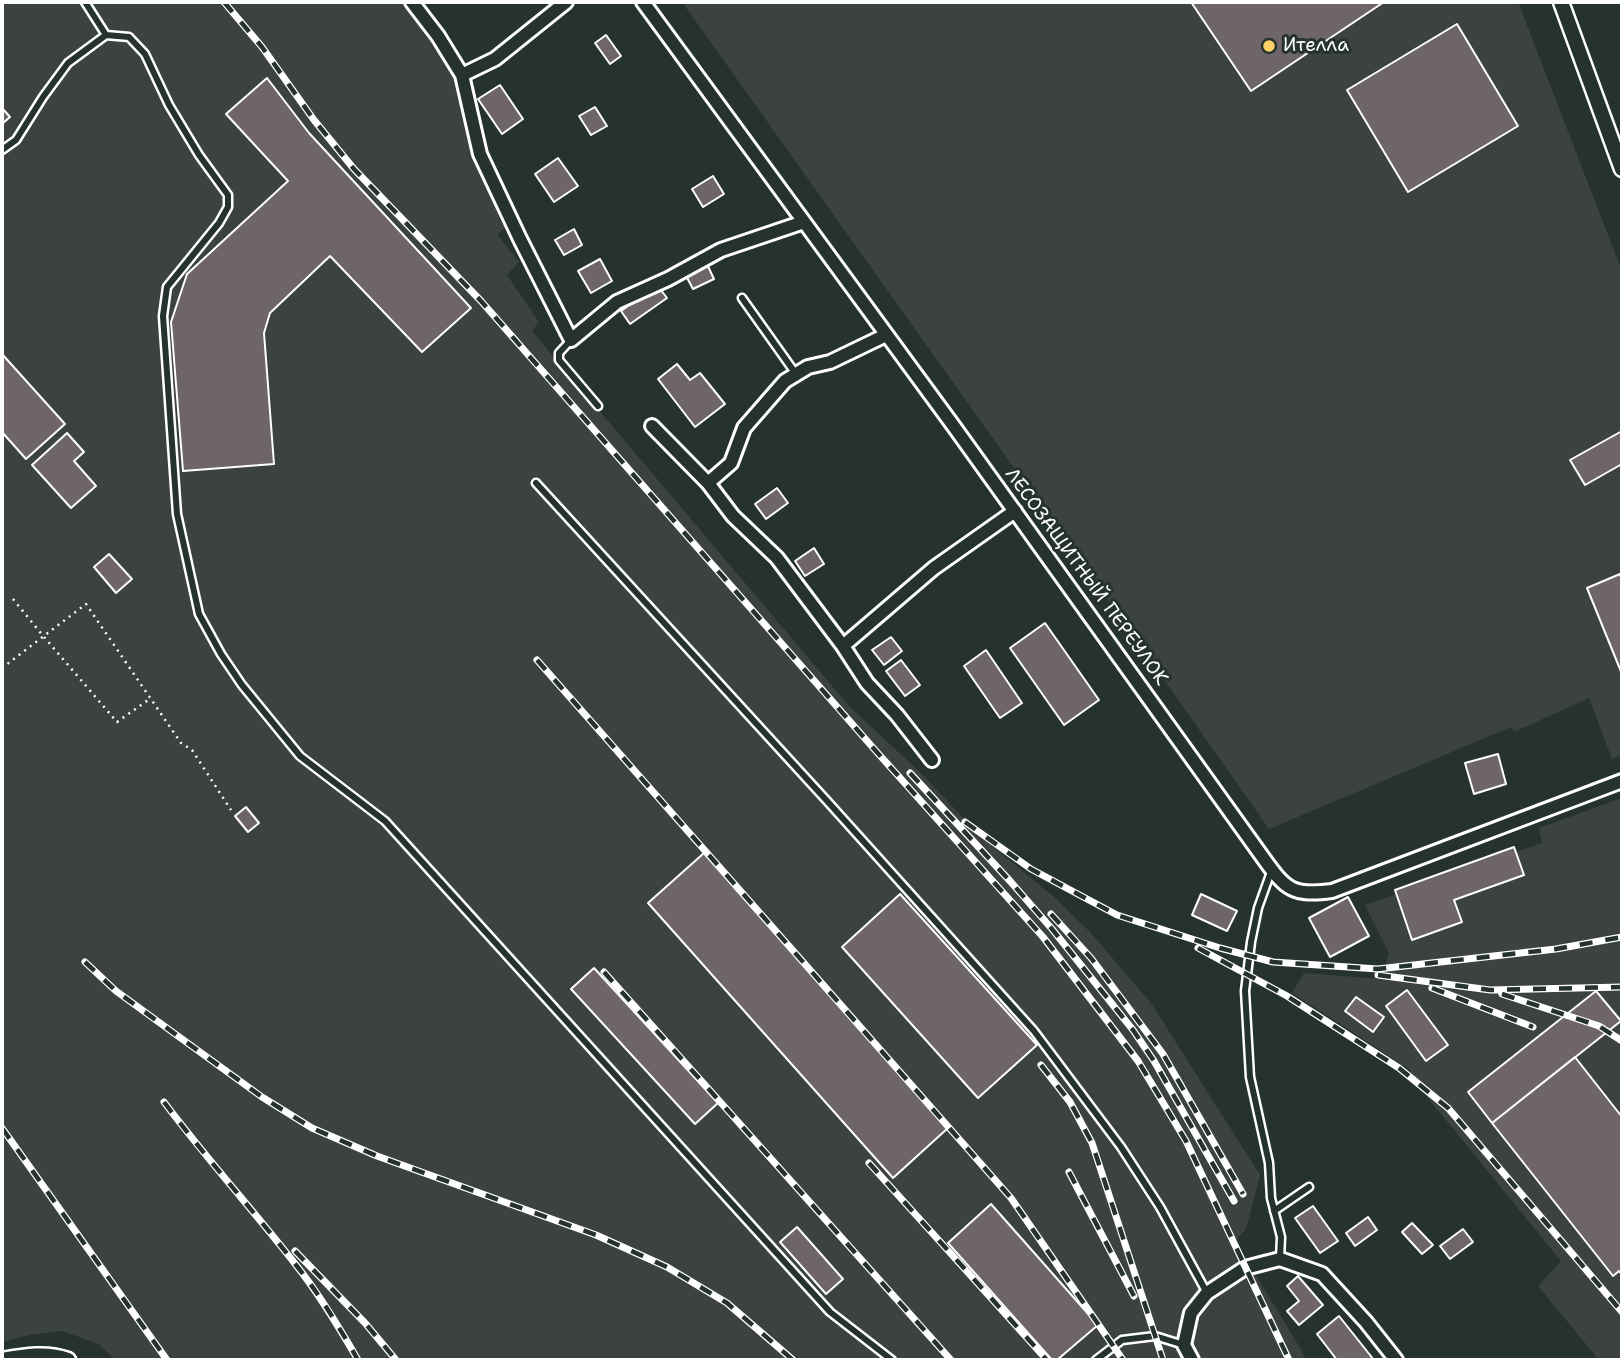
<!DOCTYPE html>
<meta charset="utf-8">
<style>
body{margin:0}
#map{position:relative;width:1624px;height:1362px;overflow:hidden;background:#26332d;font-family:"Shantell Sans",sans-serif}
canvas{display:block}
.frame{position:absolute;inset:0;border:4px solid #fff;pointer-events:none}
</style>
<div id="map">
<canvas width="1624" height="1362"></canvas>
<div class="frame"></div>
</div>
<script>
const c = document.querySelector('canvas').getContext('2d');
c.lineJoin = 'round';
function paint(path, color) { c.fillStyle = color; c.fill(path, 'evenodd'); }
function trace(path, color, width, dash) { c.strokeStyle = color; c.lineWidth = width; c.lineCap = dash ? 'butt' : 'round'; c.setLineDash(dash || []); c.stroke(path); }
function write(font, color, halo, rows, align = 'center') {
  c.font = font + ' "Shantell Sans",sans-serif'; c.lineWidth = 6; c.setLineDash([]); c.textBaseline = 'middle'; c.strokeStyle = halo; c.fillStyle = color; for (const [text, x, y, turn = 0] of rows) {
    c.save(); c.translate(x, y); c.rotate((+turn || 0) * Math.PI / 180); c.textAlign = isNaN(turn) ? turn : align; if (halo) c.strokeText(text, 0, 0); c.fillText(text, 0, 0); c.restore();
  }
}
paint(new Path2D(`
 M2 2H422L453 43 480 121 499 219 505 228 497 234 519 262 507 275 539 322 532 331 849 706 924 776 981 837 1053 896 1091 933 1151 1003 1260 1175 1246 1229 1235 1241 1302 1351 1306 1360H115L99 1344 62 1331 30 1335 2 1342Z
 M682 2H1518L1622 271V755L1612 759 1589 698 1514 732 1511 727 1269 829 1106 597Z
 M1622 798V1360H1599L1538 1286 1561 1261 1423 1092 1409 1069 1292 993 1304 973 1382 979 1389 953 1365 905 1542 843 1539 828Z`), '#3c4240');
const building = new Path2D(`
 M1191 2H1384L1251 91Z
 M1457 24 1518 126 1408 192 1347 90Z
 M606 35 621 56 610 64 595 43Z
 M267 78 309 133 471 308 422 352 330 256 270 313 264 333 274 464 183 471 171 322 187 274 288 181 226 114Z
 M500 85 523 119 502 134 478 99Z
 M595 107 607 126 591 135 579 116Z
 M2 108 10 117 2 124Z
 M558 158 578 186 554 202 535 174Z
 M713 176 724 194 703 207 692 189Z
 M574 229 582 245 564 255 555 240Z
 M600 259 612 281 591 293 578 271Z
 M706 262 714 279 693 289 684 272Z
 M657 285 667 298 630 324 621 311Z
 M2 354 65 424 26 459 2 432Z
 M677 364 690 380 700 373 725 404 695 427 658 379Z
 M1622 431V464L1585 485 1570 460Z
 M67 433 84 452 74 461 96 486 71 508 32 465Z
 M777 488 788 503 766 519 755 504Z
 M814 548 824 564 805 576 795 561Z
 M109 554 132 579 116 593 94 567Z
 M1620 574 1622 581V674L1587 588Z
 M1045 623 1099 700 1064 725 1010 648Z
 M891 637 902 651 884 665 872 650Z
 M986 650 1022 703 1000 718 964 666Z
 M901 660 920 685 905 696 886 671Z
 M1498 754 1506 784 1474 794 1465 763Z
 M246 807 259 823 248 832 235 816Z
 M1514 847 1524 875 1454 900 1462 922 1412 940 1395 890Z
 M704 853 948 1128 893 1178 648 903Z
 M900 894 1037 1045 978 1098 842 947Z
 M1201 894 1237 911 1227 931 1192 915Z
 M1348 897 1369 936 1330 957 1309 918Z
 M594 968 718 1103 695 1124 571 989Z
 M1407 990 1448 1045 1426 1061 1386 1006Z
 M1596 991 1621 1021 1492 1123 1468 1092Z
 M1356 997 1384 1017 1373 1032 1345 1011Z
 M1575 1057 1622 1117V1275L1619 1271 1613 1276 1492 1123Z
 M991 1204 1098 1325 1057 1360H1052L948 1243Z
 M1313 1206 1338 1241 1320 1253 1295 1218Z
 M1368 1217 1377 1230 1355 1246 1346 1233Z
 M1412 1223 1433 1245 1422 1254 1402 1232Z
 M797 1227 843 1279 826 1294 780 1242Z
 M1463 1229 1473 1242 1450 1259 1440 1246Z
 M1298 1276 1323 1305 1299 1325 1287 1311 1299 1301 1287 1286Z
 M1339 1316 1374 1360H1337L1317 1334Z`);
paint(building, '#6e656b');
trace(building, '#fff', 2);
const service = new Path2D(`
 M85 2 106 35
 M2 150 16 140 43 97 68 63 106 35 129 37 145 54 169 105 199 155 228 195V207L219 223 167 287 163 316 177 514 199 614 221 654 242 685 300 756 385 821 830 1312 892 1360
 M742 298 796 374
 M571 340 559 353V360L598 406
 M536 483 828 802 1034 1031 1121 1147 1160 1207 1207 1293
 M1272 869 1258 908 1251 942 1245 991 1250 1077 1269 1163 1271 1198 1281 1237 1280 1259
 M1274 1211 1309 1187
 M1096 1360 1122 1340 1155 1336 1184 1345`);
const minor = new Path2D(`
 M412 2 438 36 462 75 480 154 520 239 571 340 617 302 668 279 721 250 804 222
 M643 2 955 428 1264 859C1286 890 1293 896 1332 891L1622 781
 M462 75 495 59 566 2
 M652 426 708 483 733 516 777 558 843 646 867 683 897 715 932 760
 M708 483 731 463 744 428 785 381 808 367 830 362 886 335
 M843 646 934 568 1015 511
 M1192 1360 1184 1345 1191 1313 1207 1293 1245 1268 1280 1259 1322 1274 1366 1322 1396 1360`);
const tertiary = new Path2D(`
 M1561 2 1622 169
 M2 1360C24 1356 47 1352 68 1360`);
trace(service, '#fff', 11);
trace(minor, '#fff', 18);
trace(tertiary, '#fff', 19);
trace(new Path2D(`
 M13 599 44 637 117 722 151 698
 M2 668 86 604 181 743 192 750 231 810`), '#fff', 2.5, [2, 5]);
trace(service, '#26332d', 6);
trace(minor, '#26332d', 12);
trace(tertiary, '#26332d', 14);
const rail = new Path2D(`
 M224 2 262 47 314 120 354 169 481 301 875 750 1043 937 1138 1061 1186 1141 1289 1360
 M537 660 1011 1198 1123 1360
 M910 773 1010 881 1052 929 1133 1030 1154 1061 1234 1201
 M965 822 1031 869 1117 915 1220 948 1273 962 1378 969 1556 949 1622 937
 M1051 914 1091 958 1163 1054 1243 1194
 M1198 948 1287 996 1399 1068 1448 1108 1622 1312
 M85 962 116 991 160 1023 262 1097 312 1128 377 1156 596 1235 667 1267 727 1303 793 1360
 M604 972 951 1360
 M1378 975 1490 990 1622 987
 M1432 988 1533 1027
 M1502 994 1599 1026 1622 1041
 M1041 1065 1070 1102 1092 1143 1163 1360
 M164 1102C206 1158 253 1210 296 1265 320 1295 339 1327 358 1360
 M2 1128 167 1360
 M869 1163 1047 1360
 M1069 1172 1134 1296
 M295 1251 365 1323 396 1360`);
trace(rail, '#fff', 7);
trace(rail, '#26332d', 4.5, [13]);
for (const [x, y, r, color] of [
 [1269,46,7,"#ffd166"]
]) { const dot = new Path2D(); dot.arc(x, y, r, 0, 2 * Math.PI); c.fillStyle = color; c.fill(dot); trace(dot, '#26332d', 2.5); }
write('19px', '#fff', '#26332d', [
 ["Ителла",1283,46]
], 'left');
write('19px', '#fff', '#26332d', [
 ["ЛЕСОЗАЩИТНЫЙ ПЕРЕУЛОК",1086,577,54]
]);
</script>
